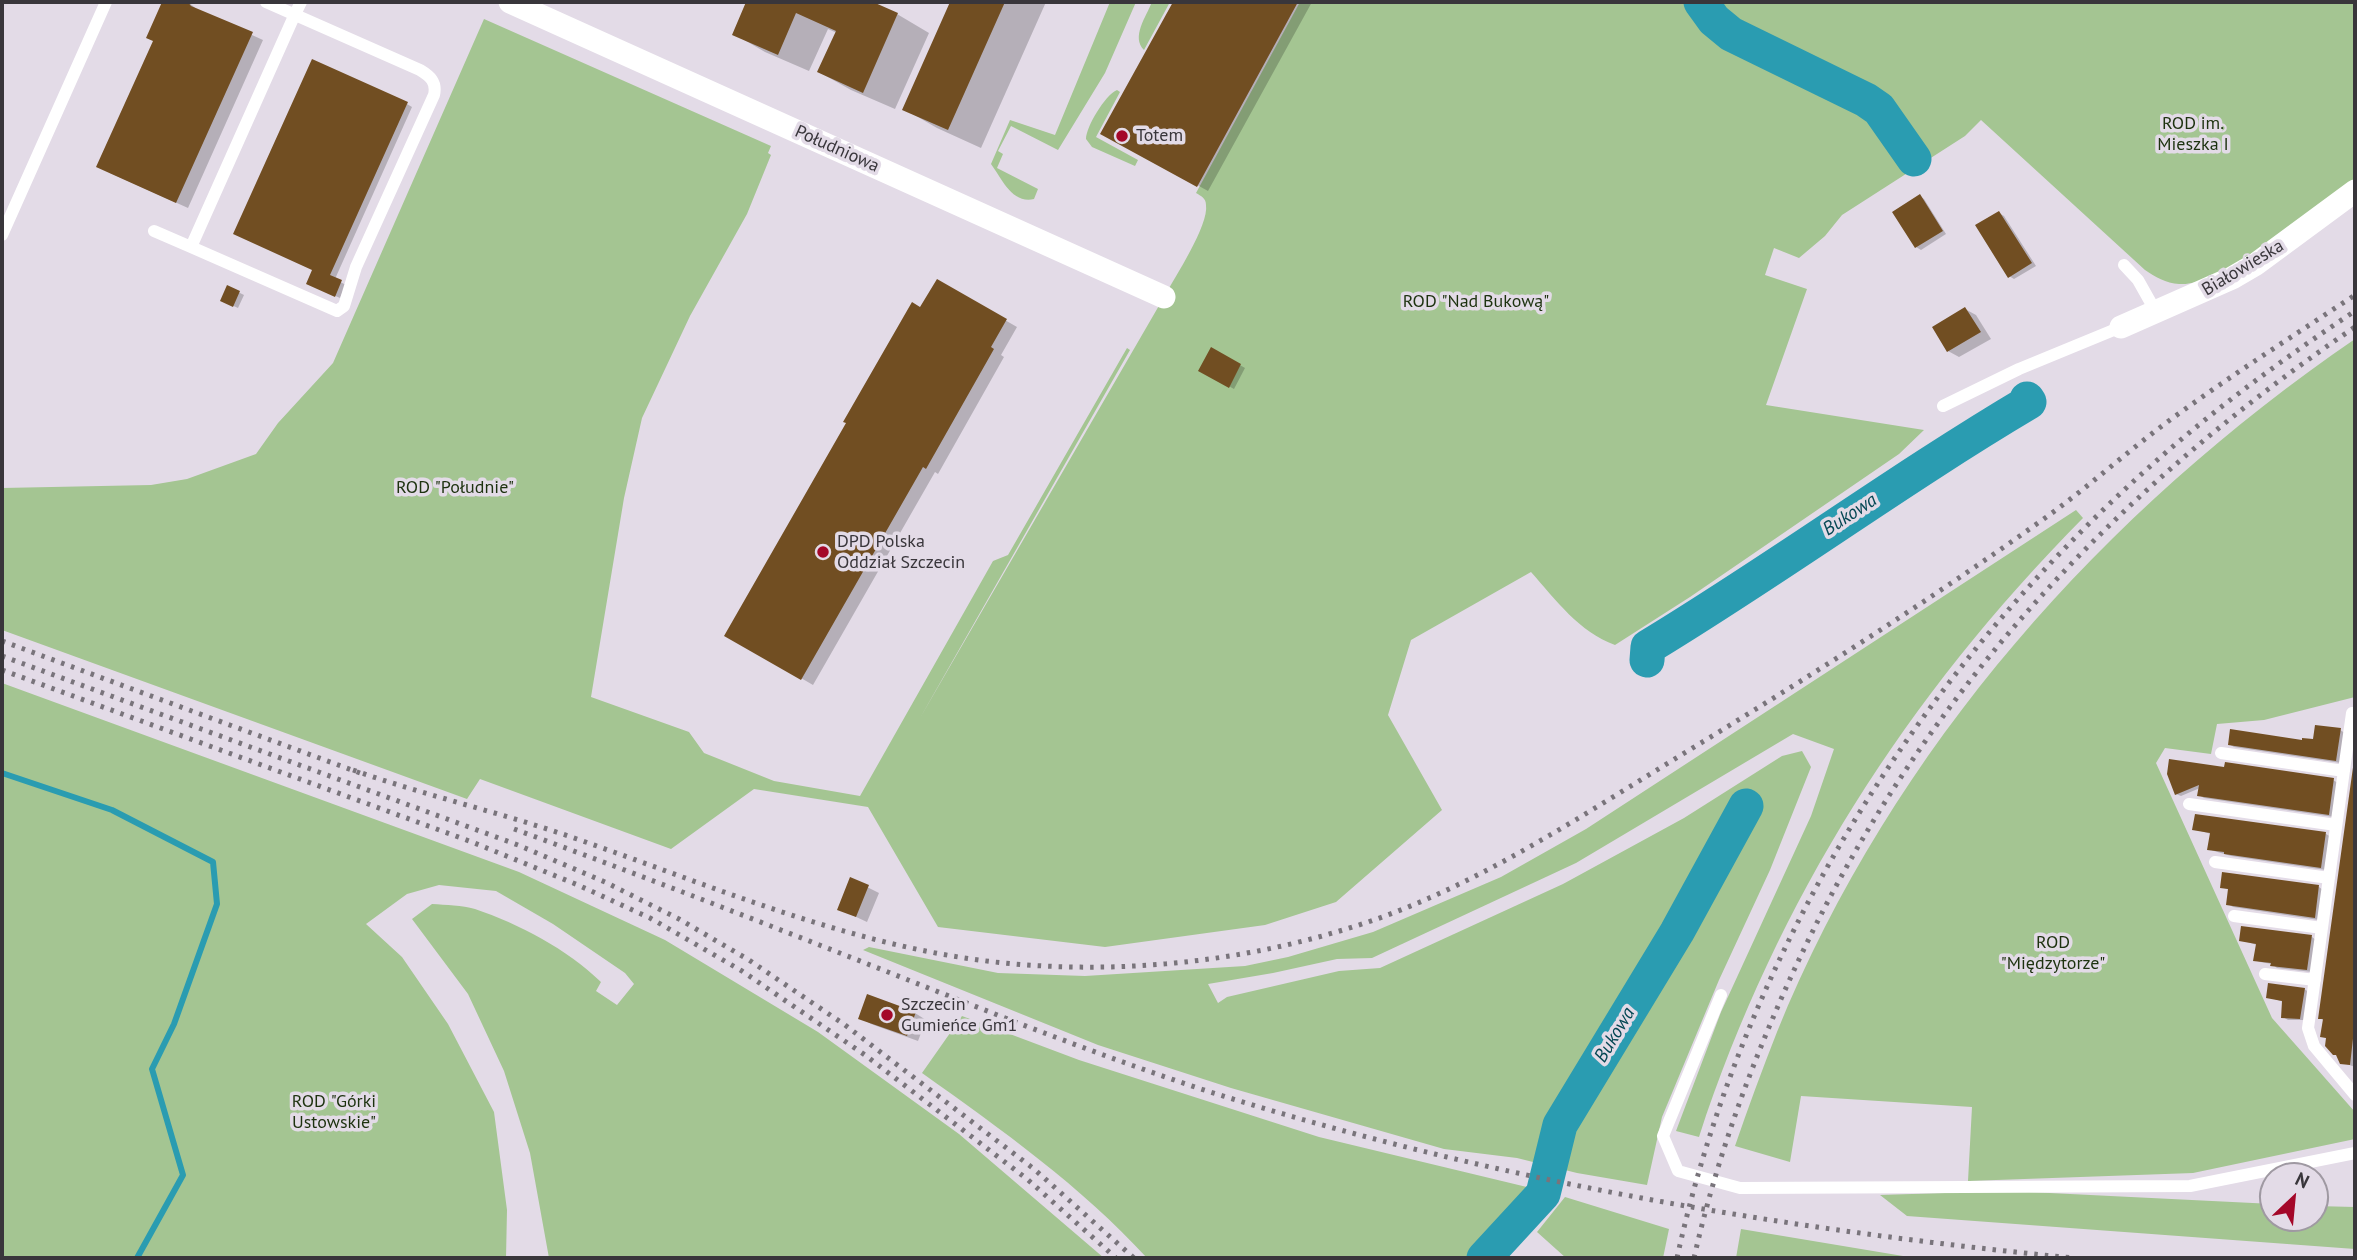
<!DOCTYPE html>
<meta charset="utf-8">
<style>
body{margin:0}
#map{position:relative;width:2357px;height:1260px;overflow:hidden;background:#e3dbe7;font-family:"PT Sans",sans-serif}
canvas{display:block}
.frame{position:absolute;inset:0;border:4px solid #39363b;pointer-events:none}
.north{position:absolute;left:2259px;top:1162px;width:70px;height:70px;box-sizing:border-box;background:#e3dbe7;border:2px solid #9f99a2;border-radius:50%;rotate:26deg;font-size:19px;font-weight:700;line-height:28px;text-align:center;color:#39363b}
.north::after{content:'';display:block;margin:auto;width:24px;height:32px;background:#a40729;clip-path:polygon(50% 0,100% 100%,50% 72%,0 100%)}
</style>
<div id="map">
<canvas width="2357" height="1260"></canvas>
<div class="frame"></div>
<div class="north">N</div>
</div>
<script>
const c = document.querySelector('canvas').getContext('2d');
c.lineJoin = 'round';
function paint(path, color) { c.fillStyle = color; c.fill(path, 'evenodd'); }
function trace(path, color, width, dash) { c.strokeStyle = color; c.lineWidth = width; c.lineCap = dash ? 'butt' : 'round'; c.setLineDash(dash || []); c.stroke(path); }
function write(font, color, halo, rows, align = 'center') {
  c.font = font + ' "PT Sans",sans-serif'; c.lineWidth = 7; c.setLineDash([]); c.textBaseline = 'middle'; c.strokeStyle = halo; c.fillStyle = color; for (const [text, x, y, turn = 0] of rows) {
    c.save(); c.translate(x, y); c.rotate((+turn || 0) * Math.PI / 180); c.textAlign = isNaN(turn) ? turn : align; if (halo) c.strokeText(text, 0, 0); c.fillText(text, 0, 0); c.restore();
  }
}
paint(new Path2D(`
 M1110 2H1136L1105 73 1058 150 1011 126 998 151 1003 154 997 168 1038 189 1034 199C1012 204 1002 179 991 164L1010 120 1055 135Z
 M1152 2H1170L1144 50C1131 37 1146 17 1152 2Z
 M1300 2H2355V180L2341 194C2306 218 2221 287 2179 284 2166 283 2155 277 2145 270L1981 120 1965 136 1842 215 1825 236 1799 258 1774 248 1765 275 1807 289 1766 405 1924 430 1899 454 1690 597 1615 645C1579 632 1556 600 1531 572L1411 640 1388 715 1442 810 1336 902 1265 925 1105 947 938 927 868 807 754 789 671 849 480 779 467 799 2 630V488L151 485 187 479 256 454 278 423 333 363 484 19 771 146 768 153 771 155 747 214 690 316 642 418 624 498 591 697 689 732 704 753 774 781 860 796 993 561 1008 555 1127 348 1130 350 920 718 1164 297C1175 277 1209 225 1206 205 1206 198 1201 196 1196 193Z
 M1117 90 1120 92 1096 137 1138 160 1135 166 1092 147 1086 139C1086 127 1105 95 1117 90Z
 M2355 339V697L2264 720 2217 724 2211 754 2165 748 2156 763 2272 1018 2355 1112V1139L2193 1173 1968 1181 1972 1107 1801 1096 1790 1162 1735 1146C1748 1108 1762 1070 1777 1032 1893 747 2104 511 2355 339Z
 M2076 510 2083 518C1907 696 1777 899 1699 1137L1676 1131 1721 1012 1811 816 1834 749 1793 734 1576 863 1372 958 1337 959 1273 973 1208 984 1218 1003 1227 997 1339 971 1380 968 1563 884 1684 818 1782 756 1802 751 1811 767 1770 870 1719 980 1662 1117 1647 1185 1577 1173 1517 1158 1444 1149 1231 1088 1098 1045 863 950 869 947 998 973 1085 976 1245 966 1288 957 1373 932 1501 877 1586 829Z
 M2 683 519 872 665 940 818 1032 959 1134 1104 1258H549L530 1153 504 1071 468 994 412 919 432 904C446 905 462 905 475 909 519 924 567 949 601 982L596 991 617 1005 634 984 625 973 553 924 496 891 439 885 407 894 366 924 402 957 448 1024 494 1112 507 1210 506 1258H2Z
 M962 1016 1079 1060 1319 1137 1531 1188 1498 1242 1503 1258H1147C1081 1186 1002 1130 922 1073Z
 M2009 1191 2273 1204V1218H2315V1206L2355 1207V1249L1907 1216 1880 1195Z
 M1565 1197 1669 1229 1663 1258H1566L1537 1232Z
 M1741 1229 1915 1258H1736Z`), '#a4c592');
paint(new Path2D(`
 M165 2H188L199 11 263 40 188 208 110 173 155 41 149 37Z
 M748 2H869L897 14 929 33 895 109 851 90 819 72 837 33 828 29 809 71 765 52 734 34Z
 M952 2H1046L981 148 937 128 904 109Z
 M1175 2H1312L1208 191 1103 133Z
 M407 104 412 107 335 279 346 285 340 298 313 286 314 269Z
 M1920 196 1924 199 1946 234 1921 250 1916 247Z
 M1999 213 2004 216 2036 266 2014 279 2009 276Z
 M937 281 1017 327 1001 355 1004 357 938 474 935 472 813 685 727 635Z
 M228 287 244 295 238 308 227 303Z
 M1965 309 1976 315 1991 339 1959 357 1948 351Z
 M1212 349 1245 368 1234 389 1200 370Z
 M2340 730 2345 733 2341 763 2234 747 2229 744 2314 741Z
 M2355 766V1067L2341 1062 2328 1039 2322 1036 2324 1021 2320 1018Z
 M2169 774 2333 780 2338 783 2334 817 2204 798 2199 795 2200 788 2181 796 2176 794Z
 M2196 816 2326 834 2331 837 2326 870 2231 856 2214 851 2209 849 2211 834 2194 829Z
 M851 879 879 893 867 922 839 909Z
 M2221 887H2319L2323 890 2319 920 2233 907 2228 904 2230 890Z
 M2312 937 2316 940 2312 972 2277 968 2272 964 2260 962 2255 960 2257 945 2241 940Z
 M2304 989 2309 992 2305 1020H2288L2283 1017 2284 1002 2268 997Z
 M915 1013 926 1020 918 1041 871 1024 860 1018Z`), '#0003');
trace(new Path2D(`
 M2 773 112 810 213 862 217 904 174 1024 152 1069 183 1175 137 1258`), '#2a9cb1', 6);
trace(new Path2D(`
 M1701 2 1714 20 1731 34 1866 100 1879 109 1914 159
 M1647 660 1648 647C1777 569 1899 479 2029 402L2027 399
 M1484 1258 1543 1194 1560 1125 1677 932 1746 806`), '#2a9cb1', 35);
paint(new Path2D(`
 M162 2H188L191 6 253 32 176 203 96 167 153 41 146 38Z
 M746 2H873L898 13 863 93 817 72 836 31 796 13 778 55 732 35Z
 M950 2H1005L948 130 902 110Z
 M1173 2H1298L1197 187 1100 134Z
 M312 59 408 102 330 275 342 280 335 297 306 284 312 270 233 234Z
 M1920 194 1943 231 1915 248 1892 212Z
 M1999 211 2032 263 2008 278 1975 225Z
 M937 279 1007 319 991 347 994 349 926 469 923 467 801 680 724 636 846 423 843 422 912 302 920 307Z
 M227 285 240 291 233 307 220 301Z
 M1965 307 1981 332 1947 352 1932 327Z
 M1211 347 1241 364 1229 388 1198 371Z
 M2315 725 2341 728 2336 761 2228 745 2230 729 2302 740V738L2313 739Z
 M2355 753V1021L2350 1065 2340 1064 2336 1055H2333L2325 1046 2326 1038 2320 1037 2323 1019H2318Z
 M2169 759 2224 767 2225 762 2334 778 2329 815 2197 796 2199 785 2175 795 2167 774Z
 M2195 814 2326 832 2321 868 2224 854V852L2207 850 2210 833 2192 830Z
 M2222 872 2319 885 2315 918 2226 905 2228 889 2220 888Z
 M850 877 869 885 856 917 837 910Z
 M2241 926 2312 935 2307 970 2270 966 2271 963 2253 961 2256 944 2239 941Z
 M2268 983 2305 988 2300 1019 2281 1018 2282 1001 2266 998Z
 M867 994 916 1012 907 1036 858 1019Z`), '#714e22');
trace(new Path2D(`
 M266 2 420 70C430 76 437 82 434 95L356 267 344 306 337 311 191 247 295 14 301 2
 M154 231 191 247
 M2 235 106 2
 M2124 265 2138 280 2156 312
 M1943 406 2019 369 2121 327
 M2352 713 2308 1028 2314 1046 2355 1095
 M2221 753 2344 771
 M2189 804 2336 825
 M2215 862 2329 878
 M2234 916 2322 928
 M2265 974 2315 980
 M1721 995 1663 1136 1678 1171 1740 1188 2190 1186 2355 1153`), '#fff', 12);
trace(new Path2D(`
 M510 2 1164 297
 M2121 327 2232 278 2256 264 2355 191`), '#fff', 23);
trace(new Path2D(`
 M2 641 360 773
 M2 656 518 845 605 882 679 919 749 960 845 1025 1034 1169 1134 1258
 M2 670 472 842 578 885 650 918 742 971 865 1055 1027 1179 1116 1258
 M353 770C427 796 503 813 577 839 718 888 855 948 1004 963 1126 975 1252 961 1368 922 1477 885 1575 820 1673 760 1796 685 1920 607 2038 523 2084 491 2125 453 2170 420 2230 376 2293 336 2355 295
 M514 829C640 875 764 923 888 972 992 1013 1095 1054 1201 1089 1484 1179 1779 1229 2073 1258
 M1677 1258C1742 960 1912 683 2136 479 2205 416 2278 362 2355 311
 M1694 1258C1713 1174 1741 1092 1775 1013 1899 722 2095 503 2355 327`), '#79747b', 5, [3.5, 7]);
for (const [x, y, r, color] of [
 [1122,136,7,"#a40729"],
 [823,552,7,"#a40729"],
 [887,1015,7,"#a40729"]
]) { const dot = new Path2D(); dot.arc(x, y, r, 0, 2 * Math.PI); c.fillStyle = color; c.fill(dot); trace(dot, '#e3dbe7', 2.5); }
write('18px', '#1d320f', '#e3dbe7', [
 ["ROD im.",2193,124],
 ["Mieszka I",2193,145],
 ["ROD \"Nad Bukową\"",1476,302],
 ["ROD \"Południe\"",455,488],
 ["ROD",2053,943],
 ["\"Międzytorze\"",2053,964],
 ["ROD \"Górki",334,1102],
 ["Ustowskie\"",334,1123]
]);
write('18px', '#39363b', '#e3dbe7', [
 ["Totem",1136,136],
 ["DPD Polska",837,542],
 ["Oddział Szczecin",837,563],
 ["Szczecin",901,1005],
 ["Gumieńce Gm1",901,1026]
], 'left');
write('18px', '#39363b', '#e3dbe7', [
 ["Południowa",837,149,24],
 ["Białowieska",2243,268,-31]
]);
write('italic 19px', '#044753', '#e3dbe7', [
 ["Bukowa",1850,515,-33],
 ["Bukowa",1615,1035,-59]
]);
</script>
